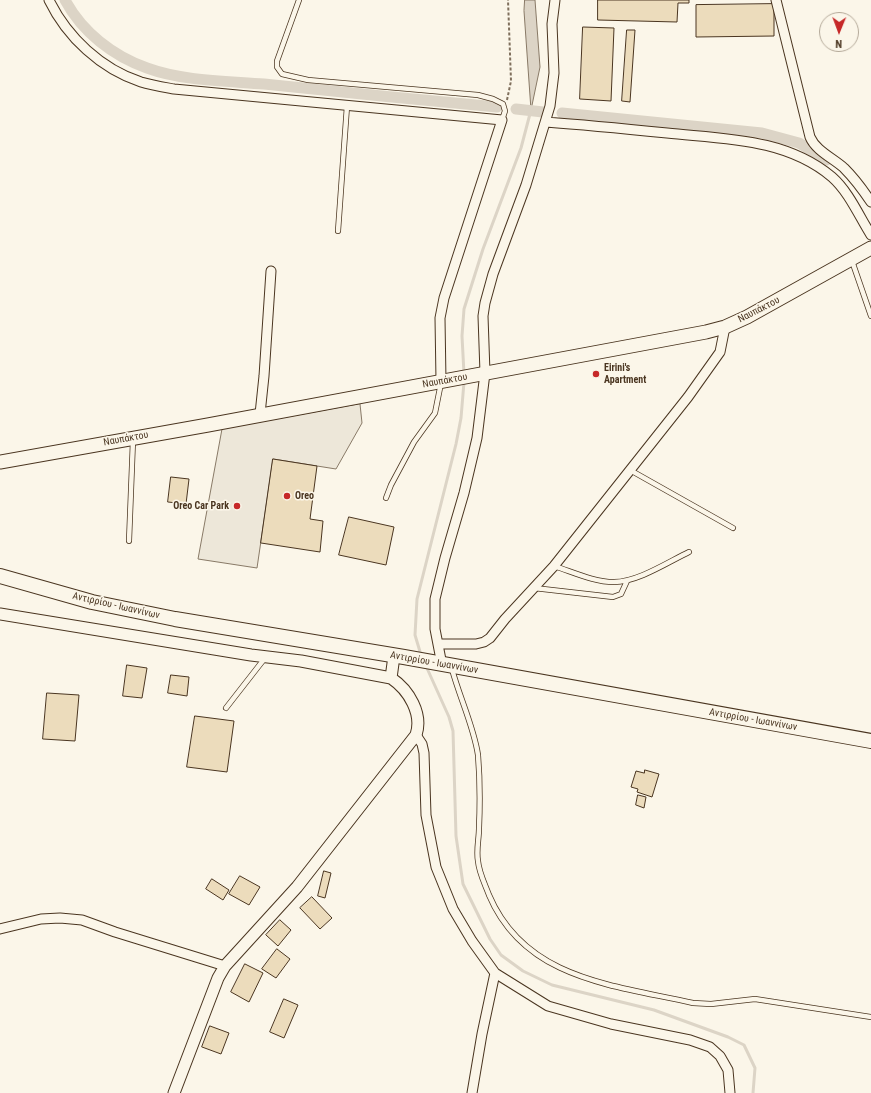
<!DOCTYPE html>
<meta charset="utf-8">
<style>
body{margin:0}
#map{position:relative;width:871px;height:1093px;overflow:hidden;background:#fbf6e9;font-family:"Roboto Condensed",sans-serif}
canvas{display:block}
.north{position:absolute;left:819px;top:12px;width:40px;height:40px;box-sizing:border-box;background:#fbf6e9;border:1px solid #b4a999;border-radius:50%;rotate:181deg;font-size:11px;font-weight:700;line-height:16px;text-align:center;color:#4a3520}
.north::after{content:'';display:block;margin:auto;width:14px;height:18px;background:#c62828;clip-path:polygon(50% 0,100% 100%,50% 72%,0 100%)}
</style>
<div id="map">
<canvas width="871" height="1093"></canvas>
<div class="north">N</div>
</div>
<script>
const c = document.querySelector('canvas').getContext('2d');
c.lineJoin = 'round';
function paint(path, color) { c.fillStyle = color; c.fill(path, 'evenodd'); }
function trace(path, color, width, dash) { c.strokeStyle = color; c.lineWidth = width; c.lineCap = dash ? 'butt' : 'round'; c.setLineDash(dash || []); c.stroke(path); }
function write(font, color, halo, rows, align = 'center') {
  c.font = font + ' "Roboto Condensed",sans-serif'; c.lineWidth = 3; c.setLineDash([]); c.textBaseline = 'middle'; c.strokeStyle = halo; c.fillStyle = color; for (const [text, x, y, turn = 0] of rows) {
    c.save(); c.translate(x, y); c.rotate((+turn || 0) * Math.PI / 180); c.textAlign = isNaN(turn) ? turn : align; if (halo) c.strokeText(text, 0, 0); c.fillText(text, 0, 0); c.restore();
  }
}
const parking = new Path2D(`
 M360 404 362 423 336 469 273 459 257 568 198 559 222 429Z`);
paint(parking, '#ede7d9');
trace(parking, '#887966', 1);
const water = new Path2D(`
 M525 0H535L540 67 531 110 524 11Z`);
paint(water, '#dcd4c6');
trace(water, '#887966', 1);
trace(new Path2D(`
 M464 374 462 336 464 309 483 249 521 148 531 110
 M421 655 415 635 417 599 456 444 461 418 464 382
 M426 666 449 717 453 731 456 836 463 884 490 939 501 955 523 971 552 985 654 1010 728 1037 744 1045 755 1068 753 1093`), '#dcd4c6', 3);
trace(new Path2D(`
 M65 0C82 32 113 56 147 68 182 81 227 81 264 84 342 92 419 100 497 107
 M516 109 543 112
 M562 113 762 133 799 143 827 160`), '#dcd4c6', 11);
const building = new Path2D(`
 M598 0H689V3H678L677 22 598 20Z
 M774 4V36L696 37V5Z
 M583 27 614 28 611 101 580 99Z
 M627 30H635L630 102 622 101Z
 M273 459 317 466 310 519 323 521 320 552 261 543Z
 M171 477 189 479 186 504 168 502Z
 M349 517 394 527 386 565 339 555Z
 M127 665 147 668 142 698 123 696Z
 M171 675 189 677 187 696 168 693Z
 M47 693 79 695 75 741 43 739Z
 M195 716 234 721 227 772 187 767Z
 M645 770 659 774 652 797 637 792 638 789 631 787 636 771 644 773Z
 M638 795 646 797 644 808 636 805Z
 M324 871 331 873 325 898 318 896Z
 M240 876 260 887 249 905 229 894Z
 M212 879 229 890 223 900 206 889Z
 M312 897 332 918 320 929 300 908Z
 M280 920 291 930 278 946 266 935Z
 M277 949 290 959 276 978 262 969Z
 M245 964 263 973 249 1002 231 992Z
 M284 999 298 1005 284 1038 270 1032Z
 M210 1026 229 1033 221 1054 202 1047Z`);
paint(building, '#ecdcbc');
trace(building, '#4a3520', 1);
const service = new Path2D(`
 M299 0 277 61V67L282 74 308 80 478 95 493 99 503 104 505 111 502 120
 M338 231 347 106
 M852 261 871 316
 M630 470 733 528
 M386 498 391 485 414 442 435 413 441 383
 M129 541 133 440
 M554 566C573 572 594 582 614 582 638 582 668 562 689 552
 M534 588 613 597 621 594 627 581
 M452 669C459 696 474 727 478 755 480 779 480 805 479 828 479 839 476 850 478 861 479 873 485 884 489 895 525 980 614 985 693 1003L711 1004 755 999 871 1017
 M226 708 265 658`);
const minor = new Path2D(`
 M49 0C67 37 101 69 141 82 151 85 163 87 174 89L502 120 444 298 440 318 441 381
 M776 0 810 137C816 151 833 158 844 168 854 178 863 190 871 202
 M546 122C586 125 627 129 667 133 724 139 786 138 832 177 849 192 859 216 871 235
 M260 414 264 376 271 271
 M438 644H476L484 642 490 638 505 619 554 566 688 397 720 352 725 327
 M442 665 435 629V599L445 558 464 493 477 438 485 373 483 316 485 303 493 274 526 185 550 106 554 73 552 24 555 0
 M416 735 422 744 424 753 426 815 436 867 453 909 472 941 495 973 548 1006 611 1024 690 1040 710 1047 720 1056 728 1070 730 1093
 M0 929 41 919 60 918 82 920 115 932 225 966
 M472 1093 482 1034 495 973`);
const tertiary = new Path2D(`
 M0 614 251 655 301 661 391 678C409 690 423 714 416 735L297 887 225 966 218 978 174 1093
 M391 678 394 656`);
const secondary = new Path2D(`
 M0 462 208 425 706 332 725 327 747 317 871 248`);
const primary = new Path2D(`
 M0 576 92 602 175 619 404 657 871 741`);
trace(service, '#4a3520', 6);
trace(minor, '#4a3520', 11);
trace(tertiary, '#4a3520', 13);
trace(secondary, '#4a3520', 15);
trace(primary, '#4a3520', 16);
trace(new Path2D(`
 M507 100 511 81 508 0`), '#7f6f5c', 2, [3, 2]);
trace(service, '#fbf6e9', 4.5);
trace(minor, '#fbf6e9', 9);
trace(tertiary, '#fbf6e9', 11);
trace(secondary, '#fbf6e9', 13);
trace(primary, '#fbf6e9', 14);
for (const [x, y, r, color] of [
 [596,374,4,"#c62828"],
 [287,496,4,"#c62828"],
 [237,506,4,"#c62828"]
]) { const dot = new Path2D(); dot.arc(x, y, r, 0, 2 * Math.PI); c.fillStyle = color; c.fill(dot); trace(dot, '#fbf6e9', 1.5); }
write('10px', '#4a3520', '#fbf6e9', [
 ["Ναυπάκτου",759,310,-27],
 ["Ναυπάκτου",445,381,-10],
 ["Ναυπάκτου",126,439,-10],
 ["Αντιρρίου - Ιωαννίνων",116,606,13],
 ["Αντιρρίου - Ιωαννίνων",434,663,10],
 ["Αντιρρίου - Ιωαννίνων",753,720,10]
]);
write('bold 10px', '#4a3520', '#fbf6e9', [
 ["Eirini's",604,368],
 ["Apartment",604,380],
 ["Oreo",295,496],
 ["Oreo Car Park",229,506,"right"]
], 'left');
</script>
